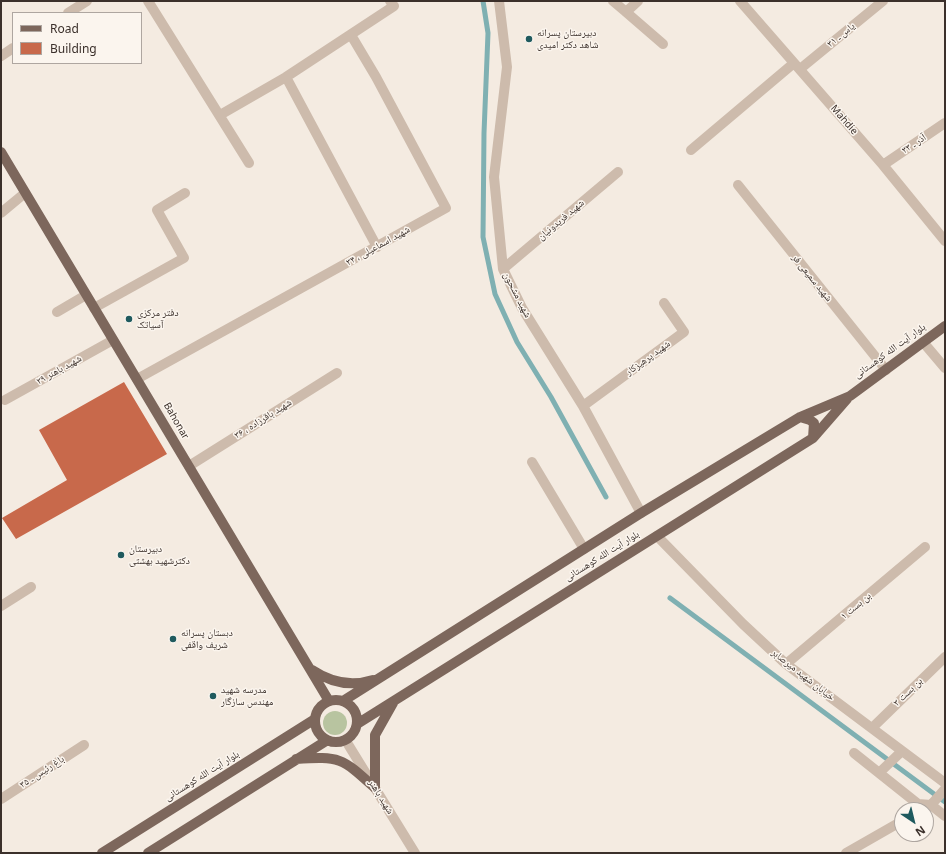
<!DOCTYPE html>
<meta charset="utf-8">
<style>
body{margin:0}
#map{position:relative;width:946px;height:854px;overflow:hidden;background:#f4ebe1;font-family:"Noto Sans",sans-serif}
canvas{display:block}
.frame{position:absolute;inset:0;border:2px solid #3b302b;pointer-events:none}
.legend{position:absolute;left:12px;top:12px;width:130px;height:52px;box-sizing:border-box;background:#fbf5ee;border:1px solid #aea6a0;margin:0;padding:5px 7px;list-style:none;font-size:12px;color:#3b302b}
.legend li{display:flex;align-items:center;gap:8px;height:20px}
.legend b{width:20px;border:1px solid #aea6a0}
.north{position:absolute;left:894px;top:802px;width:40px;height:40px;box-sizing:border-box;background:#fbf5ee;border:1px solid #aea6a0;border-radius:50%;rotate:145deg;font-size:11px;font-weight:700;line-height:16px;text-align:center;color:#3b302b}
.north::after{content:'';display:block;margin:auto;width:14px;height:18px;background:#1f5a5e;clip-path:polygon(50% 0,100% 100%,50% 72%,0 100%)}
</style>
<div id="map">
<canvas width="946" height="854"></canvas>
<div class="frame"></div>
<ul class="legend">
<li><b style="height:5px;background:#7d675c"></b>Road</li>
<li><b style="height:11px;background:#c8694b"></b>Building</li>
</ul>
<div class="north">N</div>
</div>
<script>
const c = document.querySelector('canvas').getContext('2d');
c.lineJoin = 'round';
function paint(path, color) { c.fillStyle = color; c.fill(path, 'evenodd'); }
function trace(path, color, width, dash) { c.strokeStyle = color; c.lineWidth = width; c.lineCap = dash ? 'butt' : 'round'; c.setLineDash(dash || []); c.stroke(path); }
function write(font, color, halo, rows, align = 'center') {
  c.font = font + ' "Noto Sans","Noto Naskh Arabic",sans-serif'; c.lineWidth = 3; c.setLineDash([]); c.textBaseline = 'middle'; c.strokeStyle = halo; c.fillStyle = color; for (const [text, x, y, turn = 0] of rows) {
    c.save(); c.translate(x, y); c.rotate((+turn || 0) * Math.PI / 180); c.textAlign = isNaN(turn) ? turn : align; if (halo) c.strokeText(text, 0, 0); c.fillText(text, 0, 0); c.restore();
  }
}
paint(new Path2D(`
 M323 723a12 12 0 1 1 24 0a12 12 0 1 1-24 0Z`), '#b8c4a0');
trace(new Path2D(`
 M483 1 488 33 484 133 483 237 495 294 517 342 551 397 606 497
 M670 598 945 802`), '#7fb0b2', 5);
paint(new Path2D(`
 M124 382 167 454 16 539 2 518 67 480 39 430Z`), '#c8694b');
trace(new Path2D(`
 M148 1 249 163
 M499 1 507 67 494 177 503 269 522 308 583 406 641 513
 M613 1 626 12
 M638 1 626 12 663 44
 M740 1 883 165 945 241
 M68 13 87 1
 M1 56 13 48
 M800 69 883 1
 M220 115 286 77
 M691 150 794 63
 M883 165 945 123
 M738 185 886 370
 M1 213 25 193
 M377 247 286 77 394 6 390 1
 M503 269 618 172
 M94 308 184 258 157 210 185 193
 M57 312 86 295
 M923 342 945 368
 M137 379 446 208 376 77 351 35
 M5 400 113 340
 M583 406 684 332 664 303
 M532 462 584 549
 M189 466 337 373
 M657 536 743 624 786 664 945 783
 M1 606 31 587
 M786 664 925 547
 M872 728 945 657
 M346 741 415 853
 M854 753 918 804 931 805 945 816
 M879 773 902 751
 M1 799 84 745
 M926 808 931 805 945 789
 M846 853 902 821`), '#cdbbac', 10);
trace(new Path2D(`
 M1 152 329 701
 M800 417 810 420 814 423 813 438
 M312 670C330 682 351 687 373 680
 M315 721a21 21 0 1 1 42 0a21 21 0 1 1-42 0Z
 M343 701 641 513 800 417 850 396 945 326
 M357 724 813 438 847 399
 M296 759C341 756 342 758 375 788V735L393 703
 M102 853 315 719
 M148 853 326 741`), '#7d675c', 10);
for (const [x, y, r, color] of [
 [529,39,4,"#1f5a5e"],
 [129,319,4,"#1f5a5e"],
 [121,555,4,"#1f5a5e"],
 [173,639,4,"#1f5a5e"],
 [213,696,4,"#1f5a5e"]
]) { const dot = new Path2D(); dot.arc(x, y, r, 0, 2 * Math.PI); c.fillStyle = color; c.fill(dot); trace(dot, '#fbf5ee', 1.5); }
write('10px', '#3b302b', '#fbf5ee', [
 ["دبیرستان پسرانه",537,33],
 ["شاهد دکتر امیدی",537,45],
 ["دفتر مرکزی",137,313],
 ["آسیاتک",137,325],
 ["دبیرستان",129,549],
 ["دکترشهید بهشتی",129,561],
 ["دبستان پسرانه",181,633],
 ["شریف واقفی",181,645],
 ["مدرسه شهید",221,690],
 ["مهندس سازگار",221,702]
], 'left');
write('10px', '#3b302b', '#fbf5ee', [
 ["یاس ـ ۳۱",841,35,-39],
 ["Mahdie",844,120,49],
 ["آذر ـ ۳۳",914,144,-34],
 ["شهید فریدونیان",561,220,-40],
 ["شهید اسماعیلی ، ۳۴",378,246,-29],
 ["شهید سمیعی فر",812,278,51],
 ["شهید مشحون",517,295,63],
 ["بلوار آیت الله کوهستانی",890,351,-36],
 ["شهید پرهیزکار",648,358,-36],
 ["شهید باهنر ۲۹",59,370,-29],
 ["شهید باقرزاده ، ۳۶",263,419,-32],
 ["Bahonar",176,421,60],
 ["بلوار آیت الله کوهستانی",602,556,-32],
 ["بن بست ۱",856,606,-40],
 ["خیابان شهید میرصابر",803,675,38],
 ["بن بست ۳",908,692,-44],
 ["باغ رئیس ـ ۳۵",42,772,-33],
 ["بلوار آیت الله کوهستانی",202,776,-32],
 ["شهید باهنر",381,797,58]
]);
</script>
